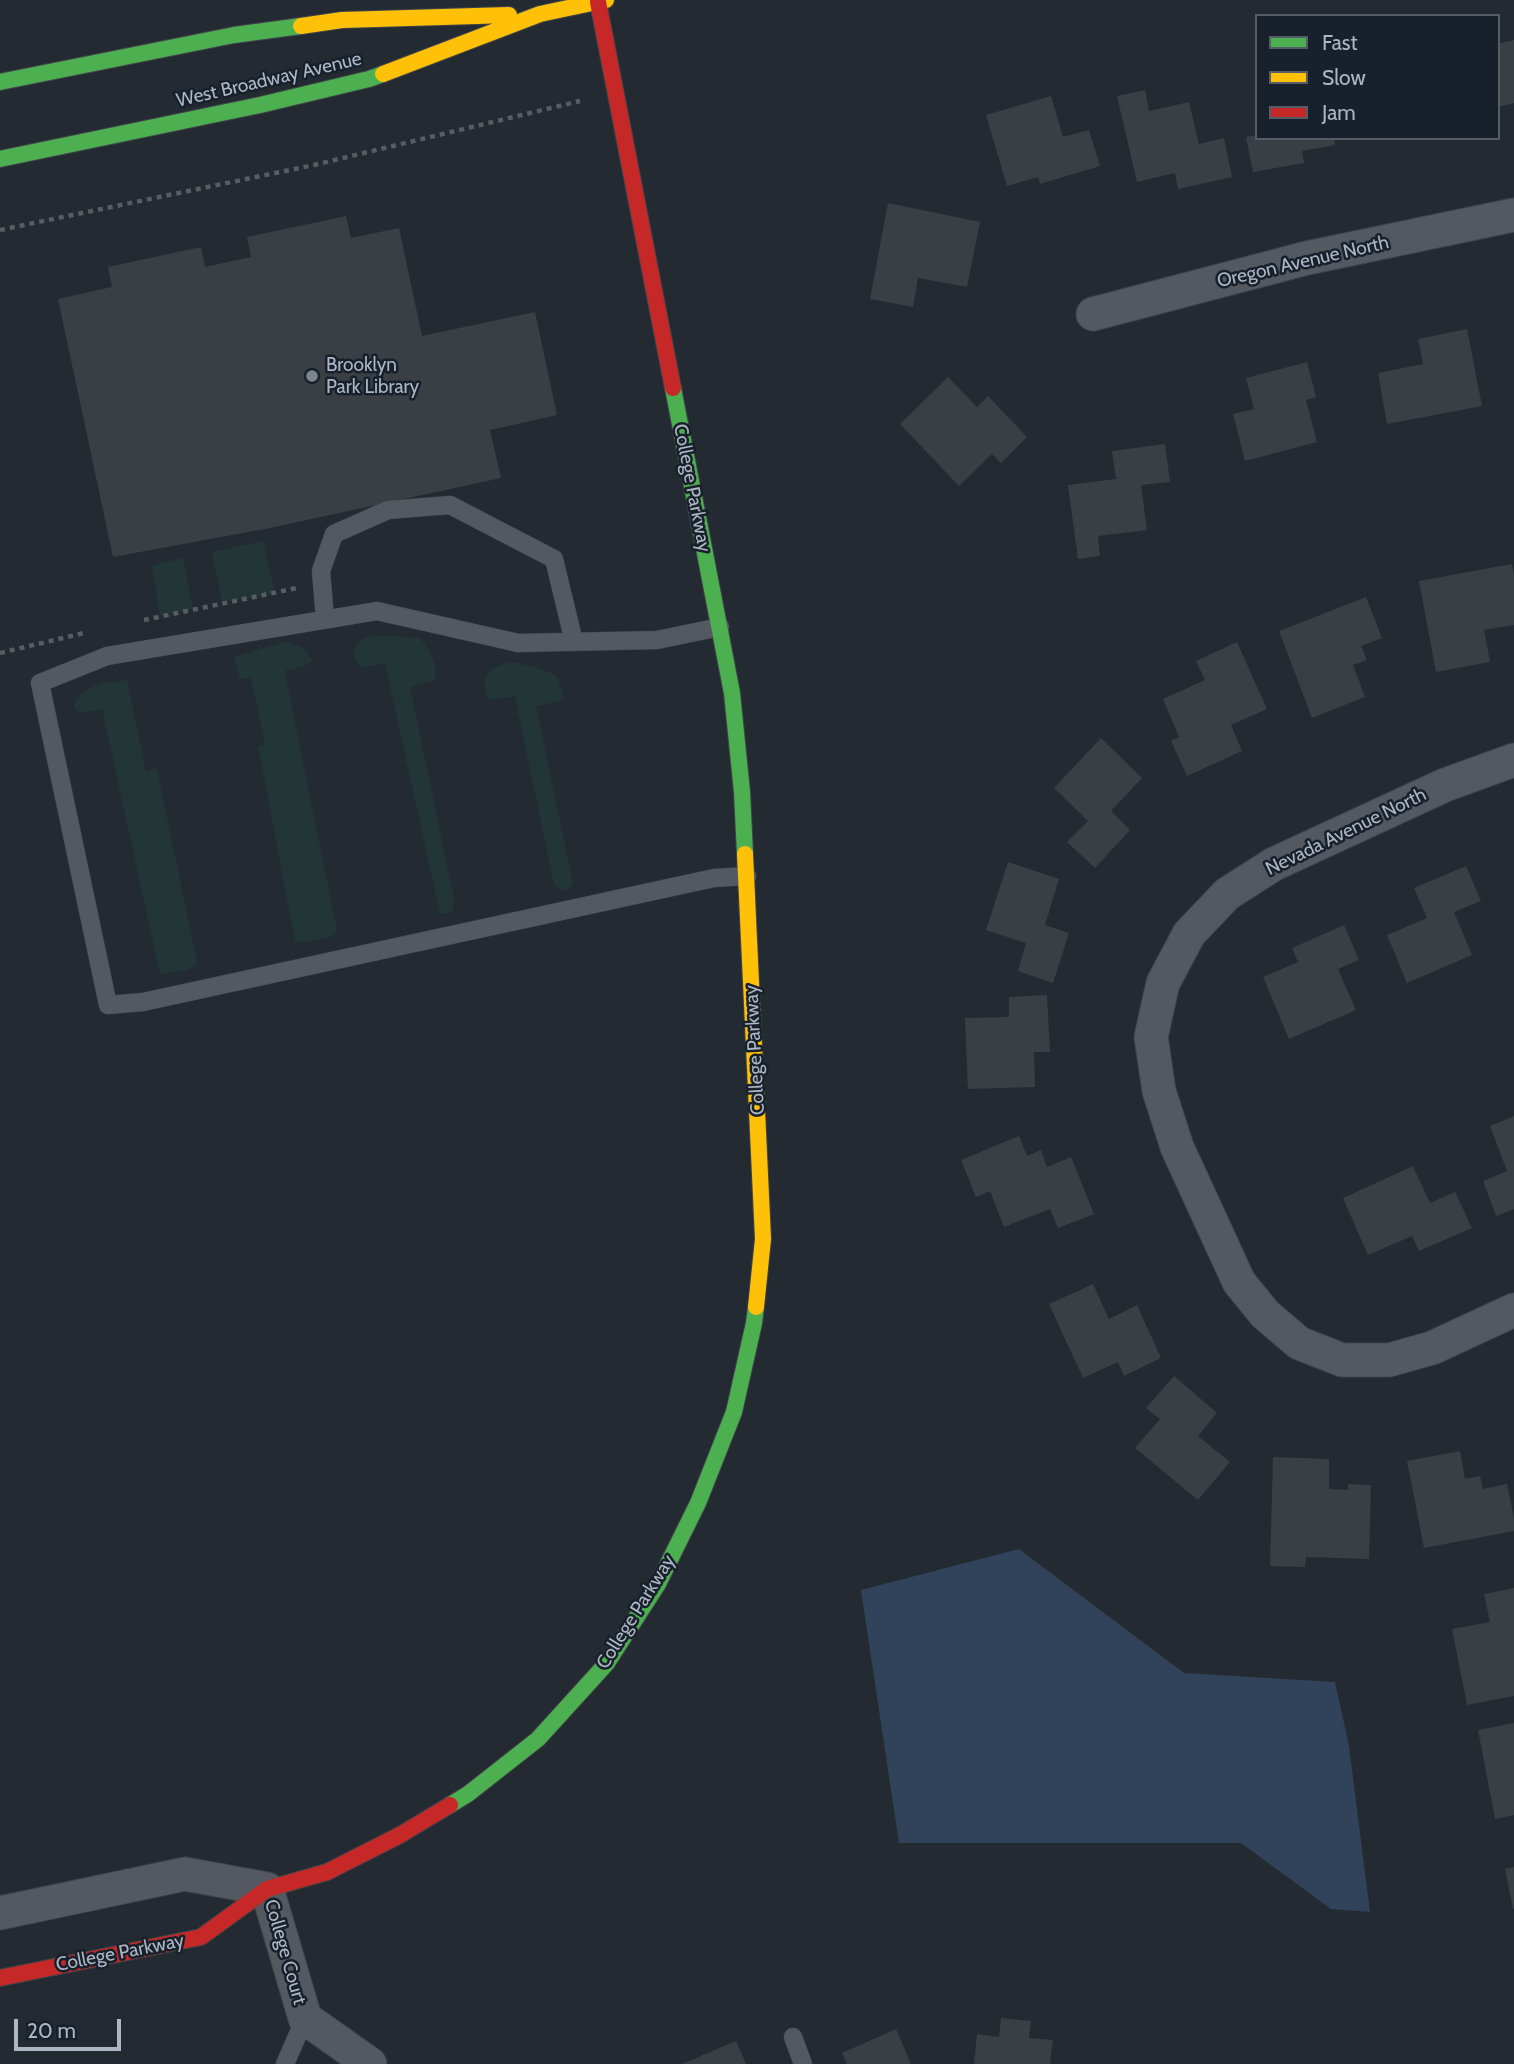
<!DOCTYPE html>
<style>
body{margin:0}
#map{position:relative;width:1514px;height:2064px;overflow:hidden;background:#242a31;font-family:Cabin,sans-serif}
canvas{display:block}
.legend{position:absolute;left:1255px;top:14px;width:245px;height:126px;box-sizing:border-box;background:#18212b;border:2px solid #545d68;margin:0;padding:9px 12px;list-style:none;font-size:21px;color:#adb6c4}
.legend li{display:flex;align-items:center;gap:14px;height:35px}
.legend b{width:35px;border:2px solid #545d68}
.scale{position:absolute;left:14px;top:2019px;width:107px;height:32px;box-sizing:border-box;border:4px solid #adb6c4;border-top:0;padding-left:9px;font-size:21px;line-height:24px;white-space:nowrap;color:#adb6c4;-webkit-text-stroke:5px #18212b;paint-order:stroke}
</style>
<div id="map">
<canvas width="1514" height="2064"></canvas>
<ul class="legend">
<li><b style="height:9px;background:#4caf50"></b>Fast</li>
<li><b style="height:9px;background:#ffc107"></b>Slow</li>
<li><b style="height:9px;background:#c62828"></b>Jam</li>
</ul>
<div class="scale">20 m</div>
</div>
<script>
const c = document.querySelector('canvas').getContext('2d');
c.lineJoin = 'round';
function paint(path, color) { c.fillStyle = color; c.fill(path, 'evenodd'); }
function trace(path, color, width, dash) { c.strokeStyle = color; c.lineWidth = width; c.lineCap = dash ? 'butt' : 'round'; c.setLineDash(dash || []); c.stroke(path); }
function write(font, color, halo, rows, align = 'center') {
  c.font = font + ' Cabin,sans-serif'; c.lineWidth = 5; c.setLineDash([]); c.textBaseline = 'middle'; c.strokeStyle = halo; c.fillStyle = color; for (const [text, x, y, turn = 0] of rows) {
    c.save(); c.translate(x, y); c.rotate((+turn || 0) * Math.PI / 180); c.textAlign = isNaN(turn) ? turn : align; if (halo) c.strokeText(text, 0, 0); c.fillText(text, 0, 0); c.restore();
  }
}
paint(new Path2D(`
 M263 541 275 593 222 603 212 552Z
 M183 558 193 609 160 616 152 566Z
 M394 636 420 638C429 650 439 664 435 680L410 687 454 898 453 910 447 914H440L385 663 361 668C350 658 352 640 369 637 377 635 386 637 394 636Z
 M285 642 303 648 313 660 305 666 285 671 336 925V934L327 938 300 943 295 940 258 746 265 744 251 678 240 679 234 657Z
 M513 662 541 669 556 675 562 689 564 698 560 701 536 706 573 883 571 887 562 891 554 885 515 696 490 700 487 698C479 674 491 666 513 662Z
 M127 680 146 771 157 768 197 962C190 972 174 972 162 974L159 970 102 709 81 713 76 711 74 705C85 683 104 684 127 680Z`), '#223537');
paint(new Path2D(`
 M1019 1549 1184 1673 1335 1682 1349 1746 1370 1912 1331 1909 1241 1843H899L861 1590Z`), '#31435a');
paint(new Path2D(`
 M1514 40V103L1498 107V44Z
 M1145 90 1149 111 1189 102 1199 144 1224 138 1232 177 1178 189 1175 173 1137 182 1117 96Z
 M1051 96 1063 137 1089 130 1100 166 1040 184 1038 177 1007 186 986 115Z
 M1257 135V138H1334L1335 145 1302 151 1304 163 1253 172 1246 137Z
 M888 203 980 222 967 287 918 278 913 307 870 299Z
 M346 216 351 238 399 228 422 336 535 312 557 415 490 430 501 478 270 528 113 557 58 299 112 287 108 267 201 247 205 267 251 257 247 237Z
 M1467 329 1482 406 1387 424 1378 373 1423 364 1418 339Z
 M1307 362 1316 397 1306 400 1317 442 1245 461 1233 414 1254 409 1246 378Z
 M948 377 977 407 988 396 1027 437 1001 463 992 454 959 486 900 424Z
 M1165 444 1170 482 1141 485 1147 530 1098 536 1100 556 1078 559 1068 485 1116 479 1112 451Z
 M1512 564 1514 576V625L1484 630 1490 662 1436 672 1419 581Z
 M1366 597 1382 638 1361 646 1367 660 1353 665 1365 697 1312 718 1279 631Z
 M1237 642 1267 709 1231 725 1242 751 1187 776 1171 741 1179 737 1163 699 1205 680 1196 661Z
 M1101 738 1142 778 1111 811 1130 830 1095 868 1067 842 1088 821 1054 788Z
 M1008 862 1059 879 1045 925 1069 933 1053 983 1018 971 1026 943 986 930Z
 M1466 866 1481 901 1454 912 1472 955 1407 983 1387 935 1427 918 1414 888Z
 M1344 925 1359 960 1338 969 1356 1010 1289 1039 1263 977 1298 962 1292 948Z
 M1047 995 1050 1052H1034L1035 1087 968 1089 965 1018 1009 1017V997Z
 M1514 1116V1209L1496 1216 1483 1181 1507 1171 1490 1126Z
 M1019 1136 1027 1156 1041 1150 1047 1167 1071 1157 1094 1214 1058 1228 1050 1209 1004 1227 990 1191 976 1197 961 1160Z
 M1413 1166 1430 1203 1455 1192 1472 1228 1419 1251 1412 1236 1368 1255 1343 1198Z
 M1093 1284 1109 1319 1137 1305 1161 1358 1124 1376 1118 1362 1083 1378 1049 1304Z
 M1174 1376 1217 1413 1198 1436 1230 1462 1198 1500 1135 1448 1160 1419 1146 1408Z
 M1460 1451 1465 1479 1480 1476 1483 1489 1507 1484 1514 1518V1531L1424 1548 1407 1461Z
 M1273 1457 1329 1459V1489L1348 1490V1484L1371 1485 1369 1559 1306 1557 1305 1567 1270 1566Z
 M1514 1588V1696L1467 1705 1452 1629 1490 1622 1484 1594Z
 M1514 1723V1815L1495 1819 1478 1730Z
 M1514 1867V1909H1513L1505 1869Z
 M1001 2018 1031 2021 1029 2038 1053 2040 1050 2064H974L977 2034 999 2037Z
 M896 2029 911 2064H847L842 2053Z
 M736 2041 746 2064H682Z`), '#393f45');
const lane = new Path2D(`
 M325 619 321 571 334 534 388 510 450 505 554 559 574 642
 M720 627 657 640 518 643 377 611 107 656 40 683 108 1005 143 1002 714 878 747 876
 M793 2037 803 2064
 M285 2064 305 2018`);
const street = new Path2D(`
 M1093 314 1307 258 1514 215
 M1514 760 1445 785 1274 864 1227 894 1189 934 1163 983 1151 1037 1159 1091 1177 1147 1239 1282 1265 1314 1299 1343 1342 1360H1389L1432 1348 1514 1310
 M0 1913 185 1874 267 1889 305 2018 370 2064`);
const fast = new Path2D(`
 M0 82 234 35 301 26
 M0 159 260 105 369 79 383 74
 M673 388 732 693 742 792 745 854
 M450 1805 468 1794 538 1739 607 1663 658 1584 698 1503 734 1412 754 1323 756 1307`);
const slow = new Path2D(`
 M301 26 342 20 509 15
 M383 74 540 14 606 0
 M745 854 763 1239 756 1307`);
const jam = new Path2D(`
 M598 2 673 388
 M0 1978 201 1937 267 1889 327 1872 400 1835 450 1805`);
trace(lane, '#40444a', 19);
trace(street, '#40444a', 35);
trace(fast, '#40444a', 18);
trace(slow, '#40444a', 18);
trace(jam, '#40444a', 18);
trace(new Path2D(`
 M0 230 314 165 580 101
 M144 620 297 588
 M0 653 84 633`), '#575d63', 4.5, [5, 5]);
trace(lane, '#545860', 18);
trace(street, '#545860', 33);
trace(fast, '#4caf50', 16);
trace(slow, '#ffc107', 16);
trace(jam, '#c62828', 16);
for (const [x, y, r, color] of [
 [312,376,7,"#7d8591"]
]) { const dot = new Path2D(); dot.arc(x, y, r, 0, 2 * Math.PI); c.fillStyle = color; c.fill(dot); trace(dot, '#18212b', 2.5); }
write('19px', '#adb6c4', '#18212b', [
 ["West Broadway Avenue",269,80,-13],
 ["Oregon Avenue North",1303,262,-13],
 ["College Parkway",692,488,79],
 ["Nevada Avenue North",1346,832,-26],
 ["College Parkway",755,1050,-93],
 ["College Parkway",636,1612,-58],
 ["College Court",285,1952,74],
 ["College Parkway",120,1953,-11]
]);
write('19px', '#adb6c4', '#18212b', [
 ["Brooklyn",326,365],
 ["Park Library",326,387]
], 'left');
</script>
